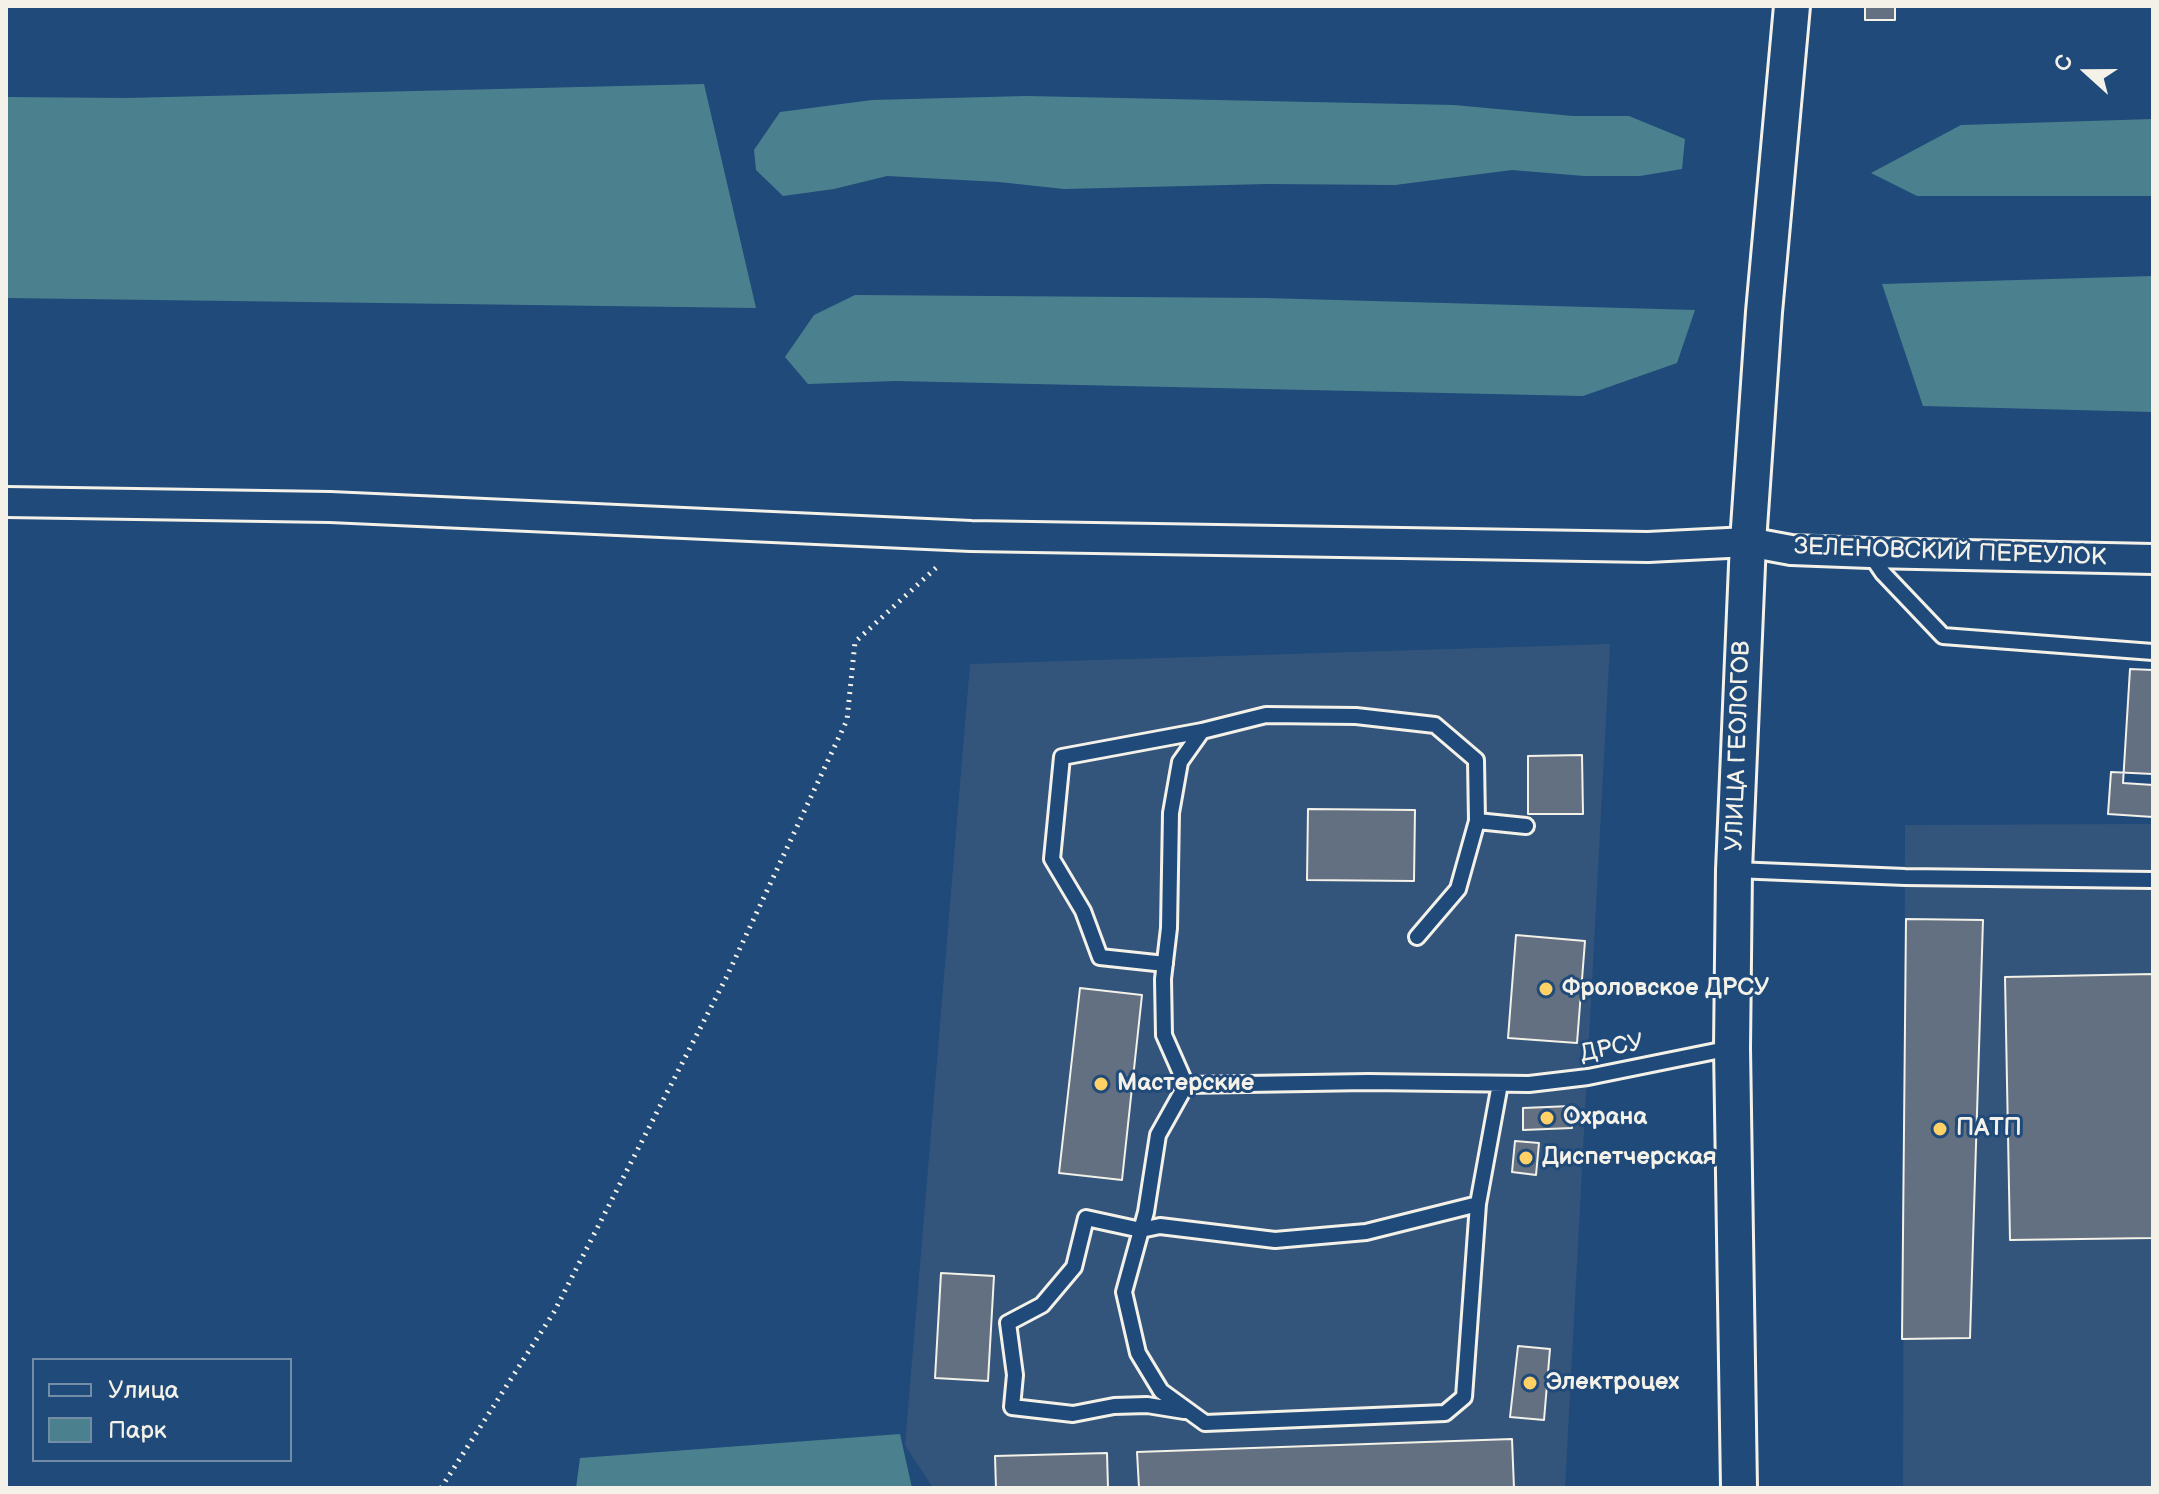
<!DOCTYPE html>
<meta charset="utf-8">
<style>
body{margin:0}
#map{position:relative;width:2159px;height:1494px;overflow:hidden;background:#1f4a7a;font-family:"Balsamiq Sans",sans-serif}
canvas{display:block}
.frame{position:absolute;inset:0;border:8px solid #f4f1e8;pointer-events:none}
.legend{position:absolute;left:32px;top:1358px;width:260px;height:104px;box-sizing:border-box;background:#1f4a7a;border:2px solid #748da6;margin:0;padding:10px 14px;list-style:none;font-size:24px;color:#f4f1e8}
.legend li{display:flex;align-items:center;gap:16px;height:40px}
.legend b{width:40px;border:2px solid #748da6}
.north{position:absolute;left:2047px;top:32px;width:80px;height:80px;-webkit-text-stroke:6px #1f4a7a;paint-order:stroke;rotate:291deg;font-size:22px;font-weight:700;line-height:32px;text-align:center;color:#f4f1e8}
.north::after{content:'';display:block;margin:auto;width:28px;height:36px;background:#f4f1e8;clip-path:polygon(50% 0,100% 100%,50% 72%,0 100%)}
</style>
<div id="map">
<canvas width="2159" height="1494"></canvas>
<div class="frame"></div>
<ul class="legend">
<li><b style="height:10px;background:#1f4a7a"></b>Улица</li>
<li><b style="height:22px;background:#4b818f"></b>Парк</li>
</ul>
<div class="north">С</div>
</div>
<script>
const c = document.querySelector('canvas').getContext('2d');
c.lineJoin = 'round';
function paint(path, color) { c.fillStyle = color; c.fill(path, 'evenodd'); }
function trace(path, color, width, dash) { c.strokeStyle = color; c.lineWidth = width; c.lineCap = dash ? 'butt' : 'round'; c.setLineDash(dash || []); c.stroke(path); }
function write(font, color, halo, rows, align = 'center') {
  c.font = font + ' "Balsamiq Sans",sans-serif'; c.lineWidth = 6; c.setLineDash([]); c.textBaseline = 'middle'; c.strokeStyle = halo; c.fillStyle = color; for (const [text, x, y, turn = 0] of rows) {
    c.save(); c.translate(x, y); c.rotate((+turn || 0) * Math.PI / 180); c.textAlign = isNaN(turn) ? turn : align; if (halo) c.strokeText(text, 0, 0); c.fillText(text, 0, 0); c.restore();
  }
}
paint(new Path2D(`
 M1610 644 1565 1488H933L905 1445 970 664Z
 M2153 824V1488H1903L1905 825Z`), '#33557c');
paint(new Path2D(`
 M704 84 756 308 6 298V97L126 98Z
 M1026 96 1454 105 1573 116H1629L1685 139 1682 169 1640 176H1584L1512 170 1395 185 1267 184 1064 189 999 182 887 176 834 189 783 196 756 170 754 150 780 112 872 100Z
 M2153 119V196H1917L1871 173 1961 125Z
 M2153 276V412L1923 406 1882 284Z
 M855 295 1265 298 1695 310 1677 363 1583 396 896 381 808 384 785 357 814 315Z
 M900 1434 912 1488H576L580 1458Z`), '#4b818f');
const building = new Path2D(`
 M1865 6H1895V20H1865Z
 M2130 669 2153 670V785L2123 783Z
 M1582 755 1583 814H1528V756Z
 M2111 772 2153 774V817L2108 814Z
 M1308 809 1415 810 1414 881 1307 880Z
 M1906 919 1983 920 1970 1338 1902 1339Z
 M1516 935 1585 941 1577 1043 1508 1038Z
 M2153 974V1238L2010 1240 2005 977Z
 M1080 988 1142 995 1122 1180 1059 1173Z
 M1571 1106 1572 1128 1523 1130V1108Z
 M1515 1141 1539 1143 1536 1175 1512 1172Z
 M941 1273 994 1276 988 1381 935 1378Z
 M1518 1346 1550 1349 1544 1420 1510 1417Z
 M1512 1439 1514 1488H1139L1137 1452Z
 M1107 1453 1108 1488H996L995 1456Z`);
paint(building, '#637082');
trace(building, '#f4f1e8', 2);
const service = new Path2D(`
 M1870 554 1883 573 1943 636 2153 652
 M1477 821 1526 826
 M1735 870 1905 877 2153 880
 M1165 964 1100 957 1083 911 1052 859 1062 757 1202 731
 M1500 1084 1478 1204 1464 1397 1445 1413 1205 1423 1161 1391 1138 1353 1124 1292 1146 1212 1158 1135 1186 1085 1368 1082 1529 1084 1588 1077 1731 1048
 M1186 1085 1164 1035 1163 979 1169 928 1171 813 1180 762 1202 731 1266 715 1356 716 1435 725 1476 760 1477 821 1458 889 1417 937
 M1184 1411 1147 1405 1114 1406 1073 1414 1012 1407 1015 1375 1008 1323 1042 1305 1074 1267 1086 1218 1141 1230 1160 1226 1275 1240 1366 1232 1478 1204`);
const minor = new Path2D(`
 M6 502 330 507 971 536 1648 547 1748 542 1791 550 1870 553 2153 559`);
const tertiary = new Path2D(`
 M1739 1488 1732 1048 1734 870 1748 542 1764 312 1792 6`);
trace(service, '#f4f1e8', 20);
trace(minor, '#f4f1e8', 34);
trace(tertiary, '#f4f1e8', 40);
trace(new Path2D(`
 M441 1488 554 1312 726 978 847 720 855 642 938 566`), '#f4f1e8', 5, [2, 6]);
trace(service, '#1f4a7a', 14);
trace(minor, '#1f4a7a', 28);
trace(tertiary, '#1f4a7a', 34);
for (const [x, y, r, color] of [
 [1546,989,8,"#ffd166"],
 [1101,1084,8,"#ffd166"],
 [1547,1118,8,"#ffd166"],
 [1940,1129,8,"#ffd166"],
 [1526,1158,8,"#ffd166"],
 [1530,1383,8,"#ffd166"]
]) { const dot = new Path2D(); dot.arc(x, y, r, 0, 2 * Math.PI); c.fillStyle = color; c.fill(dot); trace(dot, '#1f4a7a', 3); }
write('24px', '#f4f1e8', '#1f4a7a', [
 ["ЗЕЛЕНОВСКИЙ ПЕРЕУЛОК",1950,553,2],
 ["УЛИЦА ГЕОЛОГОВ",1739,746,-88],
 ["ДРСУ",1612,1049,-11]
]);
write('bold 24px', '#f4f1e8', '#1f4a7a', [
 ["Фроловское ДРСУ",1562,989],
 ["Мастерские",1117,1084],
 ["Охрана",1563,1118],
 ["ПАТП",1956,1129],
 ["Диспетчерская",1542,1158],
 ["Электроцех",1546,1383]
], 'left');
</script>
